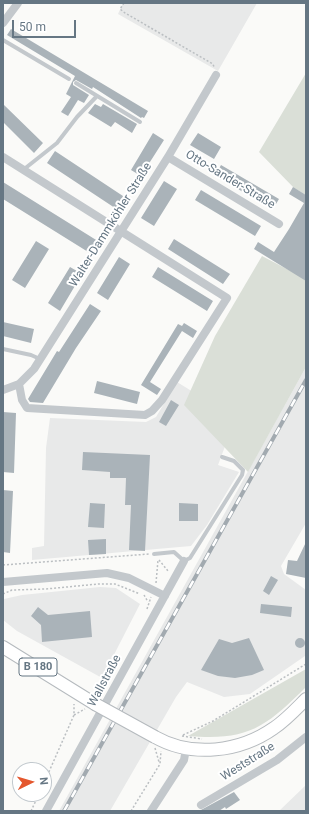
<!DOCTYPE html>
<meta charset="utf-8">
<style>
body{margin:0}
#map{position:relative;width:309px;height:814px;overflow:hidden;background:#fafaf8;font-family:Roboto,sans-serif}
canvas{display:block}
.frame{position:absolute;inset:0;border:4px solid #657683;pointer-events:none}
.north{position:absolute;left:12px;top:762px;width:40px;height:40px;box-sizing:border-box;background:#fff;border:1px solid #c1c8cd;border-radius:50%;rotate:85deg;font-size:11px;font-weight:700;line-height:16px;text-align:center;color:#657683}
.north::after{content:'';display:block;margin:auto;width:14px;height:18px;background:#e4572e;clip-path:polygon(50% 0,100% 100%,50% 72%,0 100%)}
.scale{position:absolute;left:12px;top:20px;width:64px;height:18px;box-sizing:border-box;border:2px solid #657683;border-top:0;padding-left:5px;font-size:12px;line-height:14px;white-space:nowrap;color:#657683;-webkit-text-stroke:3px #fff;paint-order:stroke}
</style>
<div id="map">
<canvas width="309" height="814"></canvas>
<div class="frame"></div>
<div class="north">N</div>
<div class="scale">50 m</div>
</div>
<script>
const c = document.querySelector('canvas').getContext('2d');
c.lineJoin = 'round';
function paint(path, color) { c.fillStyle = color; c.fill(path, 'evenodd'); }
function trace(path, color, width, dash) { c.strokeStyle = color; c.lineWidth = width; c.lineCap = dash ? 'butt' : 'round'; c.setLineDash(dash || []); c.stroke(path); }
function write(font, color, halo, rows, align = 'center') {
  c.font = font + ' Roboto,sans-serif'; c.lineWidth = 4; c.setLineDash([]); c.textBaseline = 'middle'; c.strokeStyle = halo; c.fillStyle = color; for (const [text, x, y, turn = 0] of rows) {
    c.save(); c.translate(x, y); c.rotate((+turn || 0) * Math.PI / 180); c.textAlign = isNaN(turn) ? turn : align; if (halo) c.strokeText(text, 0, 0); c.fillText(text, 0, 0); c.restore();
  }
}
paint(new Path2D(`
 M123 3H257L218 71 118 14Z
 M306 367V523L281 566 284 574 306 590 305 656 250 694 224 697 187 682 176 697 110 811H59Z
 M177 382 198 395 230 433 218 465 239 472 207 525 191 546 32 560V548L44 546 46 448 50 418 146 422 156 417Z
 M100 587 116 588 140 604 102 678 17 631 3 620 4 599 22 595Z
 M306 785V811H279Z`), '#e8e9e9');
paint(new Path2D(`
 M306 73V195L294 188 259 152Z
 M262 256 306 279V367L248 472 184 405 215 336Z
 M306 669V687C265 728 247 741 188 736Z`), '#dadfd7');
paint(new Path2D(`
 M11 29 148 111 144 118 142 117 141 118 93 87 92 89 76 80 73 82V85L89 95 84 103 78 100 68 116 61 112 71 97 66 94 75 76 7 35Z
 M3 104 43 143 34 153 3 122Z
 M95 104 101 107 103 104 137 124 132 133 115 122 111 127 88 113Z
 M153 133 164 140 141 176 131 170Z
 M198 133 221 147 214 159 190 145Z
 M55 151 129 200 121 212 47 163Z
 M221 165 279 199 273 209 215 176Z
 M164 181 177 189 154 226 141 218Z
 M3 182 101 243 93 255 3 199Z
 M293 187 306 195V281L254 249 258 242 274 252 289 229 304 203 289 194Z
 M201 190 261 226 255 236 195 200Z
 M174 239 230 274 223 284 168 249Z
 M36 241 49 249 25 288 12 280Z
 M119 257 130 264 108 300 97 293Z
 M70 267 82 274 60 311 48 303Z
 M158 267 213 301 207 311 152 277Z
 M90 304 101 311 76 348 43 403 30 402 28 399 57 351 59 352Z
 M3 322 34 329 31 343 3 336Z
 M184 323 197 331 193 338 182 331 150 382 161 389 157 395 141 385 178 324 182 326Z
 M97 381 140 392 137 404 94 393Z
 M171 400 179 405 166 426 159 422Z
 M3 412 16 413 14 473 3 472Z
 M83 452 150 455 145 551 129 550 131 505H125L126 478H110V472L82 470Z
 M3 490 13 491 10 553 3 552Z
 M90 503 105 504 104 528 88 527Z
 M179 503 198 504V521H179Z
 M106 539V554L89 555 88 540Z
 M306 542V578L286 574 288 560 297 561Z
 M271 576 278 580 269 595 263 591Z
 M261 604 292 607 291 617 260 613Z
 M38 607 48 615 90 611 92 637 42 642 41 625 31 616Z
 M295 643a5 5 0 1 1 10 0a5 5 0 1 1-10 0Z
 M249 638 264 670 252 675 235 678 218 676 201 670 219 639 232 643Z
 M234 792 240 800 226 809 225 807 219 811H199Z`), '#aab3b9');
const primary = new Path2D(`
 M3 647 95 704
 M155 737C192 758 240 752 274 728 286 720 296 709 306 699`);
trace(primary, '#b5babe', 14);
trace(new Path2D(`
 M124 3 120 9 125 13 213 64 214 67
 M159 560 168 571
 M3 565 149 554
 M156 583 158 560
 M3 594 12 590 46 589 98 584H115L140 594
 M144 595 148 602
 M147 609 151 597
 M74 715 85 709
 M183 735 213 721 306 664
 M182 736 202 739
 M155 748 159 762
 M44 783 74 715V704
 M31 811 39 794
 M131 811 160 764 161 751`), '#bbbfc2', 1.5, [2, 2]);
trace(new Path2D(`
 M3 40 69 79
 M76 83 140 122
 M23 170 57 143 77 117 97 96
 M3 349 31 355 40 359
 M154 554 174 552 184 561 190 558 242 475 243 470 234 461 222 457`), '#c3c8cc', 4);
trace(new Path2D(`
 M3 23 18 3
 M3 157 227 298 162 400 152 411 145 415 27 408 22 400 19 384
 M168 157 279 224
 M3 390 19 384 34 369 168 157 216 75
 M3 582 107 573 129 578 165 596
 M201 805 277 760 306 737
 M46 811 184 561
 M151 811 184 760 186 749`), '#c3c8cc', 8);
trace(primary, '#fff', 12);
const rail = new Path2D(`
 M64 811 306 380`);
trace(rail, '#a2aab0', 4);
trace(rail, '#fff', 2.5, [8]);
const primaryBridge = new Path2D(`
 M95 704 155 737`);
trace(primaryBridge, '#b5babe', 14, []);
trace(primaryBridge, '#fff', 12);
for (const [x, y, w] of [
 [38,667,38]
]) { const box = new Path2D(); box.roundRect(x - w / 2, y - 9, w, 18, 3); c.fillStyle = '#fff'; c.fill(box); trace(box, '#657683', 1); }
write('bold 11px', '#657683', null, [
 ["B 180",38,667]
]);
write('12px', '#657683', '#fff', [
 ["Otto-Sander-Straße",230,180,31],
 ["Walter-Dammköhler Straße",111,225,-58],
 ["Wallstraße",105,681,-62],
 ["Weststraße",248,762,-32]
]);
</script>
